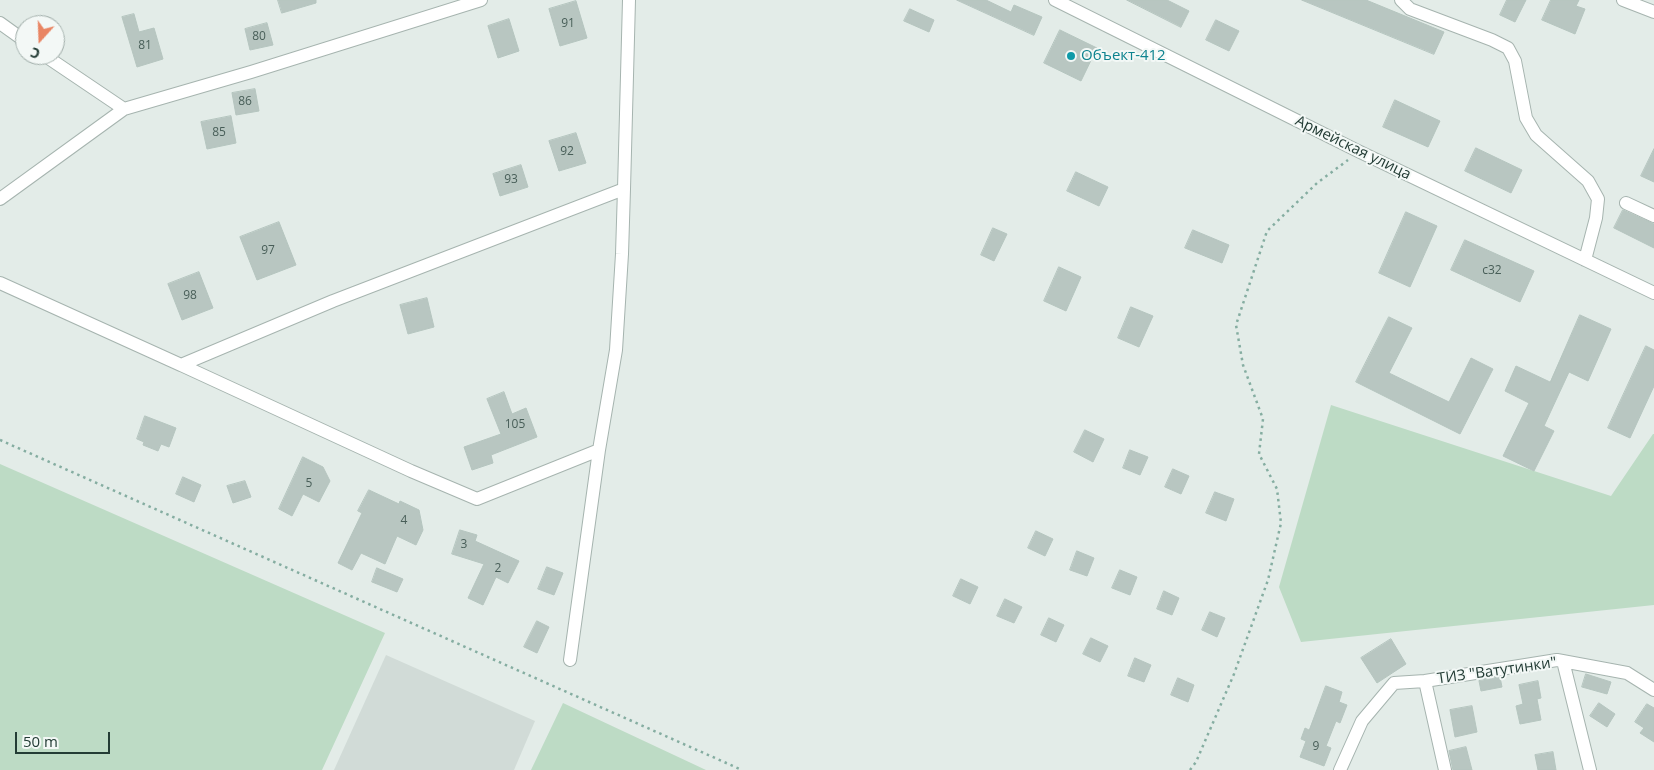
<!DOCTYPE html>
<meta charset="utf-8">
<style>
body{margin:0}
#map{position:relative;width:1654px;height:770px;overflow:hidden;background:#e3ece8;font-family:"Open Sans",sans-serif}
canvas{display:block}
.north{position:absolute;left:15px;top:15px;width:50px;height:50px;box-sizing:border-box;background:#f3f8f6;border:1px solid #a0ada9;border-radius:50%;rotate:200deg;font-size:14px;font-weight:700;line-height:20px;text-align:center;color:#233c35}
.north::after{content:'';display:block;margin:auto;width:18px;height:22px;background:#e98563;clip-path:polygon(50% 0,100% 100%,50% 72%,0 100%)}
.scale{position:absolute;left:15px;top:732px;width:95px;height:22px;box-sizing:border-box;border:2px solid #233c35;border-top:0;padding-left:6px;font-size:15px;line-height:18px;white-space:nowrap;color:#233c35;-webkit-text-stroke:4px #f3f8f6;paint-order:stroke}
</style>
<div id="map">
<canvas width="1654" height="770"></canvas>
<div class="north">С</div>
<div class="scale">50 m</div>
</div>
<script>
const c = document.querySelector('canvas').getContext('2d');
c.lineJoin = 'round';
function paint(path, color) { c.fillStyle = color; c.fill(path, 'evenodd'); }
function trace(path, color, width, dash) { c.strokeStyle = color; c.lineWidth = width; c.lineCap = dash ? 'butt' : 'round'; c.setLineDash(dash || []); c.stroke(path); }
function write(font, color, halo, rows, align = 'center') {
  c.font = font + ' "Open Sans",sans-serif'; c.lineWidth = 4; c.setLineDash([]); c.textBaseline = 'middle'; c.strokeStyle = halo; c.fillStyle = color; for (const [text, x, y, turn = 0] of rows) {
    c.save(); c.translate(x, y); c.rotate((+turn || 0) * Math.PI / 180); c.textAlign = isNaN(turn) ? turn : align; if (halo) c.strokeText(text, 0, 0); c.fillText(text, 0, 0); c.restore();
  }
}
paint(new Path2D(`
 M386 655 535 721 514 770H334Z`), '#d1dbd7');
paint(new Path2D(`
 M1331 405 1611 496 1653 434H1654V605L1301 642 1279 587Z
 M0 464 385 633 322 770H0Z
 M563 703 706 770H531Z`), '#bddbc5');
const building = new Path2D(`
 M278 0H316V3L282 13Z
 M957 0H986L1011 12 1014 5 1042 17 1034 35Z
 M1127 0H1167L1189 11 1181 27Z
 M1302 0H1366L1444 32 1434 54Z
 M1507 0H1526L1515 22 1500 15Z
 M1551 0H1579L1576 6 1585 9 1575 34 1542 20Z
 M576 1 587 38 560 46 549 9Z
 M910 9 934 20 929 32 904 21Z
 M134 14 139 32 154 28 163 59 137 67 122 17Z
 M509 19 519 51 498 58 488 26Z
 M1216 20 1239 31 1229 51 1206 40Z
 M267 23 273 45 250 50 245 29Z
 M1060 30 1097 48 1081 81 1044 63Z
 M255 89 259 111 236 115 232 93Z
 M1395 100 1440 121 1428 147 1383 127Z
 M231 116 236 143 207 149 201 122Z
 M576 133 586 163 559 171 549 141Z
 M1476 148 1522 170 1511 193 1465 171Z
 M1654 149V182L1641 176Z
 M521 165 528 187 500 196 493 174Z
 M1076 172 1108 187 1099 206 1067 191Z
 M1623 210 1654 224V248L1614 228Z
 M1406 212 1437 226 1410 287 1379 273Z
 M279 222 296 265 257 280 240 237Z
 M993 228 1007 234 994 261 981 255Z
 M1193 230 1229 245 1222 263 1185 248Z
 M1465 240 1534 271 1520 302 1451 270Z
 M1059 267 1081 277 1066 311 1044 301Z
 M199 272 213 308 182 320 168 284Z
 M427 298 434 327 408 334 400 305Z
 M1131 307 1153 316 1139 347 1118 338Z
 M1580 315 1611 329 1588 381 1569 372 1544 426 1554 431 1534 471 1503 456 1529 403 1505 391 1516 366 1550 382Z
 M1389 317 1412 328 1389 373 1449 402 1471 358 1493 369 1460 434 1356 382Z
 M1646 346 1654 350V386L1630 438 1608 428Z
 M504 392 512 414 526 408 537 437 491 455 493 463 472 470 464 447 501 434 487 399Z
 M145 416 176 428 169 447 161 444 158 451 143 445 144 442 137 439Z
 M1085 430 1104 439 1093 462 1074 452Z
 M1130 450 1148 457 1140 475 1123 468Z
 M303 457 323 467 330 481 319 502 303 494 292 516 279 509Z
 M1173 469 1189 476 1181 494 1165 487Z
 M183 477 201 485 194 502 176 494Z
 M245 481 251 497 233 503 227 486Z
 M369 490 399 504 400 501 419 510 423 530 416 545 397 536 385 564 361 553 352 570 338 563 362 513 358 511Z
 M1215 492 1234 499 1226 521 1206 513Z
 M460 530 477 535 475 541 519 561 508 583 496 577 483 605 468 598 484 564 452 554Z
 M1036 531 1053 539 1045 556 1028 548Z
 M1077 551 1094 558 1087 576 1070 570Z
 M547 567 563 573 554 595 538 589Z
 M377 568 403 579 397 592 372 582Z
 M1120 570 1137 577 1130 595 1112 588Z
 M961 579 978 587 970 604 953 596Z
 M1164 591 1179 598 1172 615 1157 609Z
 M1005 599 1022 607 1014 623 997 616Z
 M1210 612 1225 618 1217 637 1202 630Z
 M1049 618 1064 625 1056 642 1041 635Z
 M537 621 549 627 537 653 524 647Z
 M1091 638 1108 646 1100 662 1083 654Z
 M1391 639 1406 664 1377 683 1361 658Z
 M1135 658 1151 665 1144 682 1128 676Z
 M1586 674 1611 682 1607 694 1582 687Z
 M1500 677 1502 687 1481 691 1479 681Z
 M1178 678 1194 685 1188 702 1171 695Z
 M1538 681 1541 698 1537 699 1541 720 1520 724 1516 706 1523 704 1519 685Z
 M1326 686 1342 692 1339 702 1347 705 1340 723 1336 721 1326 746 1331 748 1324 766 1300 757 1306 741 1301 739 1305 728 1309 730Z
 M1599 703 1615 714 1607 727 1590 716Z
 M1647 704 1654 708V742L1640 733 1644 728 1635 722Z
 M1472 706 1477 732 1455 737 1450 710Z
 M1466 747 1472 770H1453L1449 751Z
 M1553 752 1556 770H1538L1535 755Z`);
paint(building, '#b8c6c1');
trace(building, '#b5c5bf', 1);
const minor = new Path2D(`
 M1055 0 1358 151 1654 293
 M1401 0 1410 9 1492 40 1508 48 1515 61 1526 118 1536 135 1588 181 1598 199 1596 218 1585 260
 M1623 0 1654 12
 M0 23 25 41
 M44 55 124 109 251 72 481 0
 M0 199 124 109
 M1626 203 1654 216
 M0 283 181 365 333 301 624 189 629 0
 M181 365 411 471 477 499 599 450 616 350 622 254 624 189
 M570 660 599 450
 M1563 661 1590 770
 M1340 770 1362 721 1394 683 1425 681
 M1445 770 1425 681 1557 660 1627 673 1654 690`);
trace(minor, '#a6b4af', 14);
trace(new Path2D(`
 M0 440 742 770
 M1190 770 1196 762 1234 674 1268 580 1281 523 1277 489 1259 454 1263 419 1243 365 1236 325 1267 231 1317 183 1348 160`), '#85ada1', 2.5, [2.5, 4]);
trace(minor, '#fff', 12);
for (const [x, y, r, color] of [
 [1071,56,5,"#0f9aa8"]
]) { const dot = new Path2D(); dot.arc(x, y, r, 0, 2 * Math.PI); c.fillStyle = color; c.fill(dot); trace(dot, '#f3f8f6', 2); }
write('12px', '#485e58', null, [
 ["91",568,24],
 ["80",259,37],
 ["81",145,46],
 ["86",245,102],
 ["85",219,133],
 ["92",567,152],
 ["93",511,180],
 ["97",268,251],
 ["с32",1492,271],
 ["98",190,296],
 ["105",515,425],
 ["5",309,484],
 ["4",404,521],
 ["3",464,545],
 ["2",498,569],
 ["9",1316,747]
]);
write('15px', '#0d838f', '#f3f8f6', [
 ["Объект-412",1081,56]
], 'left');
write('15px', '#233c35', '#f3f8f6', [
 ["Армейская улица",1353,148,26],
 ["ТИЗ \"Ватутинки\"",1497,671,-8]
]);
</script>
